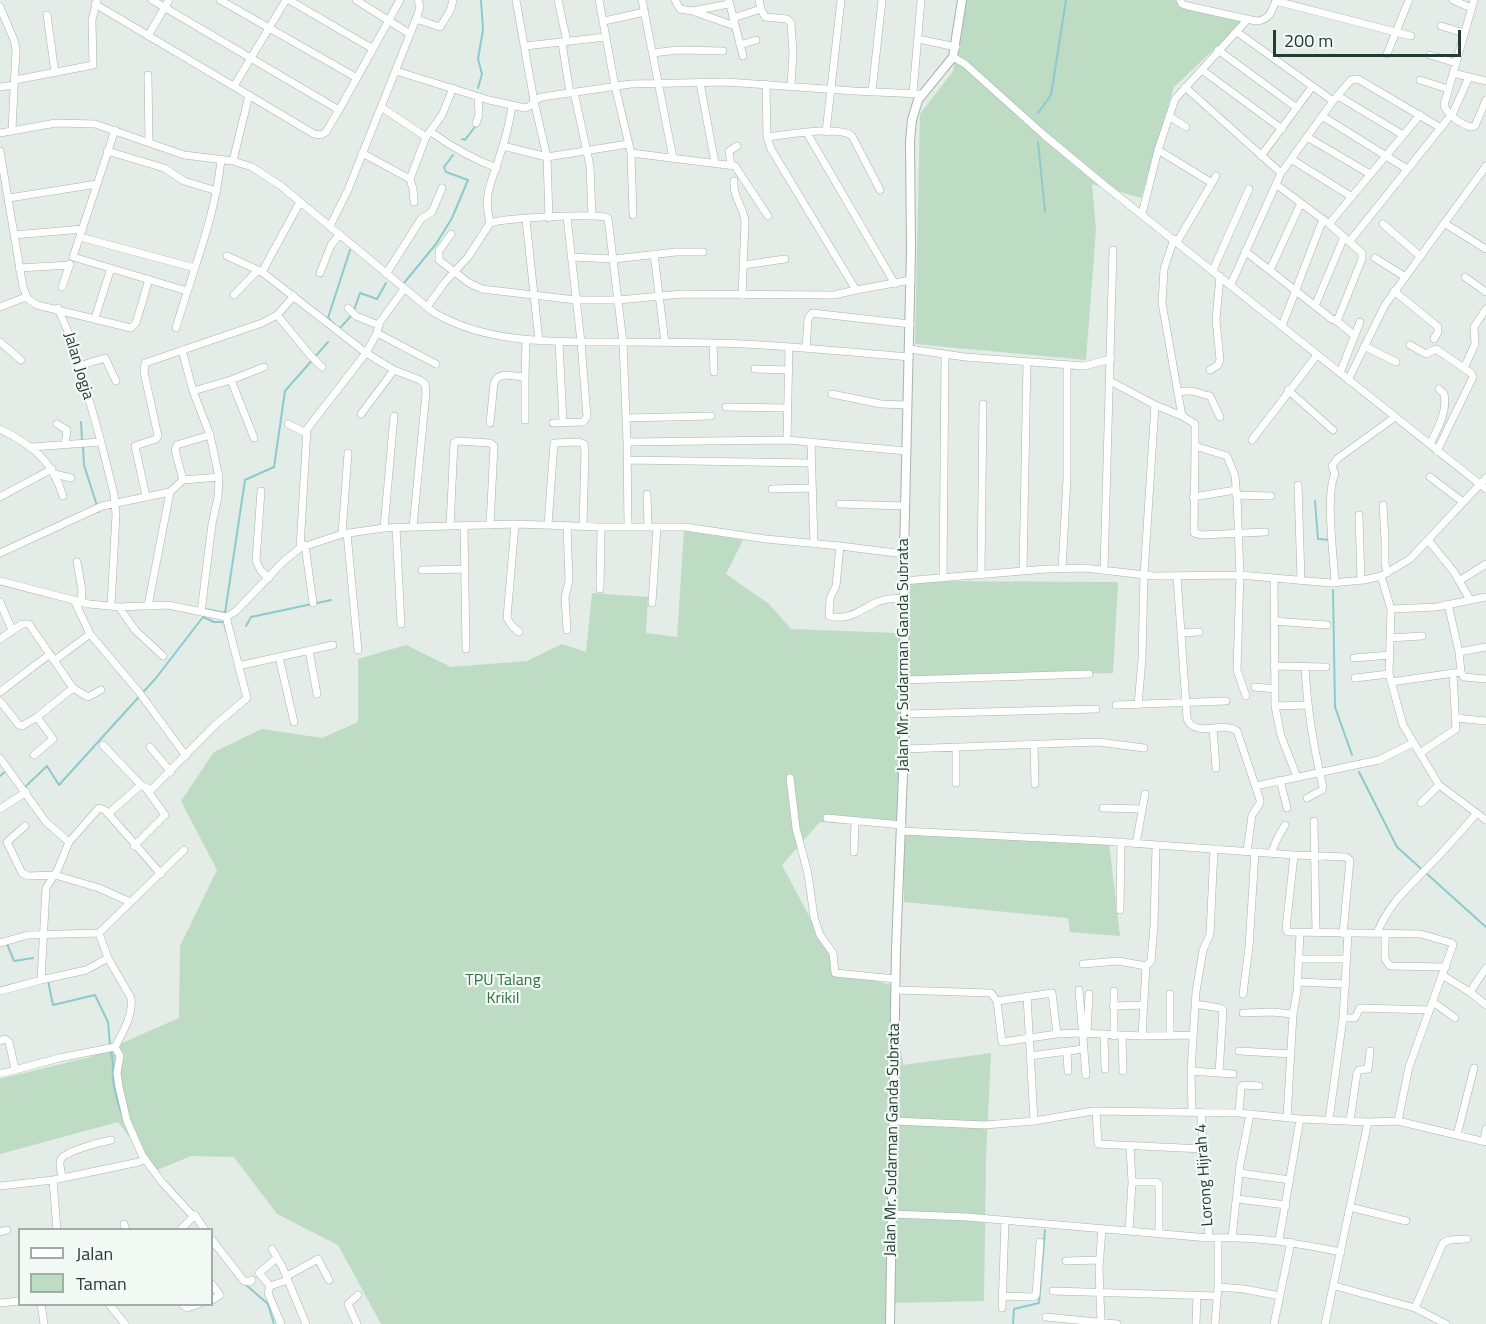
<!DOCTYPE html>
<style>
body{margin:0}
#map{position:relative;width:1486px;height:1324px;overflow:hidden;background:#e3ece7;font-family:"Titillium Web",sans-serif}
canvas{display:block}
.legend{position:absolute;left:18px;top:1228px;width:195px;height:78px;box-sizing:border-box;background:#f3f9f5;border:2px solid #a0aea8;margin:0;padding:8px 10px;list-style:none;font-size:18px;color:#233d34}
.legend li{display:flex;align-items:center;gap:12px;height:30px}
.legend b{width:30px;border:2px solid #a0aea8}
.scale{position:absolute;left:1273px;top:30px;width:188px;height:27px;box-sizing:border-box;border:3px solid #233d34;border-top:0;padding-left:8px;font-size:18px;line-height:21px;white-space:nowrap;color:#233d34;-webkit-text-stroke:4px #f3f9f5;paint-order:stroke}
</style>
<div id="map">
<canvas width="1486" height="1324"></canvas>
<ul class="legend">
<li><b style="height:8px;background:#fff"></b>Jalan</li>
<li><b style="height:16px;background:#bddcc3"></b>Taman</li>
</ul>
<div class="scale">200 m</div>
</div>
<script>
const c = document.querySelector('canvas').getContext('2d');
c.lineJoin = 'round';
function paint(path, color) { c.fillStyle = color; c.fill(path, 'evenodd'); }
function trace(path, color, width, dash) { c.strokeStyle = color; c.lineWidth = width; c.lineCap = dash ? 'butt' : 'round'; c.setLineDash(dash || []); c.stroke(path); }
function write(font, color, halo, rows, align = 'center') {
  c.font = font + ' "Titillium Web",sans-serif'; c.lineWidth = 4.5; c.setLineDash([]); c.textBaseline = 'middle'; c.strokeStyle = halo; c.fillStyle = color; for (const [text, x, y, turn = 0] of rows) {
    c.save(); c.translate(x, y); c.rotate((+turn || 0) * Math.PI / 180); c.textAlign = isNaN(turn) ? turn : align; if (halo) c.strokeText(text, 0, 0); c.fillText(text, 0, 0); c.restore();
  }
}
paint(new Path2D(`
 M966 0H1177L1248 17 1174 87 1141 198 1092 184 1096 230 1086 360 915 344 920 114 953 71Z
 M684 531 743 540 726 574 769 604 791 629 897 633 907 581 1118 582 1113 673 904 678 897 827 820 822 782 865 837 969 894 986 903 1065 991 1053 986 1157 984 1301 891 1303 889 1324H381L338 1245 277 1214 234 1157 191 1156 155 1171 118 1122 0 1154V1079L90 1057 179 1018 180 946 217 870 181 801 214 752 262 729 322 738 358 722V659L406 645 451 667 527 661 562 644 586 652 592 593 648 597 646 633 677 637Z
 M904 831 1109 843 1120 936 1070 932 1068 918 904 902Z`), '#bddcc3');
trace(new Path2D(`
 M478 88 482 74 478 59 483 30 481 0
 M1038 113 1051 95 1066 0
 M462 139 465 140 477 124
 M1038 142 1045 211
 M403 283H404L436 244 452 218 468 180 446 172 444 167 453 155
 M354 310 360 293 377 299 386 283
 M335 325 328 318 350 250
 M339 329 352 315
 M81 422 82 440
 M83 446 84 465 99 512
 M1315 501 1318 539 1331 540
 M1333 590 1335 707 1352 755
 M203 617 214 622H224L226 631
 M246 626 251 617 331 600
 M1359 772 1397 847 1486 927
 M0 776 6 771
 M24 788 47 766 59 785 156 678 203 617 205 609 225 613 245 480 274 467 285 391 328 342
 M7 944 14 961 33 958
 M48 981 53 1005 95 995 108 1022 110 1045
 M110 1051C115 1060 112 1069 113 1079 115 1093 118 1105 123 1117
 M245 1284 268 1304 274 1324
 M1013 1324 1014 1309 1039 1303 1045 1230`), '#8dc9cf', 2);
const minor = new Path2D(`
 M152 0 339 110
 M220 0 357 78
 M289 0 373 49
 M356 0 410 34
 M516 0 534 101 547 157 549 218
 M558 0 567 42
 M599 0 615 86 631 153 633 215
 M642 0 673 158
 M675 0 680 9 692 11 729 4
 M759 0 761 9 765 17 787 19 791 23 793 53 791 86
 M1180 0 1182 4 1188 6 1256 21C1270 20 1272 11 1276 0
 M1453 0 1471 8
 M1474 0 1444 105C1448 116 1460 123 1470 127L1475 126 1486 100
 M729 1 743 56
 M1276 1 1411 36
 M95 4 314 134 321 135 326 132 339 110 400 0
 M0 7 14 40 16 49 12 130
 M695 12 735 26
 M47 15 55 73
 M733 18 761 9
 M416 19 440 27 450 11 453 0
 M604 21 645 12
 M1441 26 1464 33
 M1237 32 1333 101
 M148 36 169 0
 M923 40 956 47
 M562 43 570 93
 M740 45 756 40
 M525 46 606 37
 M1218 50 1297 108
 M653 53 677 50 723 51
 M1387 54 1409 0
 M1430 55 1456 63
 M953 57 965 64 1044 135 1103 184 1486 489
 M1202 70 1282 129
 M396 71 489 100 525 108C532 107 534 99 542 97L631 84 726 82 854 91 921 94
 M1453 73 1486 81
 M148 75 149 143
 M15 80 93 65 92 20 97 0
 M1420 80 1448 89
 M700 83 715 163
 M766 84 767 137 771 149 856 290 911 280
 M234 86 286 0
 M0 87 14 85
 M1185 87 1281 173
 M574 92 590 166 592 216
 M872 92 882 0
 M913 93 921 0
 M1338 96 1403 135
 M381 107 426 137
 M1452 115 1469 77
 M1169 116 1186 127
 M1322 116 1407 169
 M476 123 479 115 478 97
 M115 130 73 257 187 291
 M431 132C452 147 472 159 497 168
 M826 132 841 0
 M0 133 56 123 95 124 184 155 233 161 252 167 281 186 433 312C485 343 549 342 607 342 642 342 677 342 713 343 778 344 843 352 909 357
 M807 133 895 284
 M767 137C785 135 840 125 852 136L880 190
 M1307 137 1370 174
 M503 146 547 157 628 144
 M1158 150 1212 183
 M0 151 23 287 28 299 37 305 131 328 136 323 149 279
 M107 151 164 168 184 181 217 191
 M362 153 410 179 413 189 414 202
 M631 153 735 166 768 216
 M1261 156 1312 87
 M1291 159 1352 197
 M233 161 249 95
 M731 165 729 151 737 146
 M410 179 426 137 442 115 453 88
 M734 181C733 198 743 206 745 221L742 295
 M9 198 97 184
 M300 202 262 272 366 353 394 370 420 380 425 384 426 393 413 527
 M1142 214 1158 150 1175 99 1247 20
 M526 220 539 341
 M490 223C483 193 491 185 499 158 505 141 509 124 512 107
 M1444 223 1486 249
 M1329 224 1420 115
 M1383 224 1420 256
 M330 226 348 190 416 19 420 7 418 0
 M451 234 439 251V260L469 283 482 289 576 300H618L682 294 834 295 856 290
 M14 235 83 229
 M80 237 195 268
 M1174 239 1164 269 1162 303 1182 416
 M1350 241 1447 120
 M1177 242 1216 176
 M1245 251 1333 320 1338 319 1362 259V253L1329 224 1277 185
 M654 254 665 343
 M227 256 262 272
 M571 257 614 259 676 252H703
 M1375 258 1404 276
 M744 265 785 259
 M19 268 70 265
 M1213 270 1249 189
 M1270 270 1301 203
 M320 273 331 245 340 234
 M386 274 421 219 432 212 442 188
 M1465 277 1486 292
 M1231 284 1281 173 1333 101 1351 80 1358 79 1441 128
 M62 287 70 264
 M1394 291 1438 327V332L1434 339
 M234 295 258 270
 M1315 306 1344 237
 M0 307 26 297
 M427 307 445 282 468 257 490 223C504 218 596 213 608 218L623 342 627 442 628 527
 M58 308 74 346 101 442 114 494 116 514 111 606
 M348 308 356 316 378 325
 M277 315 310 355 322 367
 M95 318 111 268
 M1337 321 1355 336
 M1282 326 1323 219
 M176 328C192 272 215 219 221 160
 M377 333 436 364
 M0 342 21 360
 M559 342 563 423
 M713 343 714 372
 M1410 345 1426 354 1436 349 1471 373 1473 377 1437 451
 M1364 346 1396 362
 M806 348 808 319 812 313 910 324
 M909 349 965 357 1084 366 1111 359
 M182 350 193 391 210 435 219 477 218 497 212 524 201 612
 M79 366 105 358 116 381
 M1464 368 1475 344 1474 327 1486 309
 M755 369 788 370
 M1210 370 1218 365 1220 360 1216 320 1220 276
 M1340 373 1360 322
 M525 377V420
 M231 380 254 438
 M1348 380 1385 305 1486 166
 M1110 381 1155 405 1182 416 1195 424V446L1227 456 1235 476 1237 498 1240 575 1237 670 1246 696
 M1288 390 1333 430
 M193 391 231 380 264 367
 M1179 392C1195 389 1195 393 1210 396L1220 417
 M832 394 881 404 907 405
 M726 407 787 408
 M361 414 394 370
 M626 418 711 416
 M490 423 494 383 497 378 504 375 525 377 526 339
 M553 423 583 422 587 417 581 342 567 217
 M57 424 67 430 65 445
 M288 424 306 433
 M0 429C32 445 52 460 63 496
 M787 440 789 347
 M1252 440 1317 355
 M627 442 787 440 906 451
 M811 442 814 544
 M1430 444C1437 430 1448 411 1444 394L1439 389
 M1195 446 1194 533 1202 535 1265 532
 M32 447 101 442
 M627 460 812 463
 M55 474 71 478
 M1430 477 1463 502
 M183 480 175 450 177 445 210 435
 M1298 485 1301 580
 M772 489 811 488
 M261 491 256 561 261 571 269 578
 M170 492 183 480 219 477
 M647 494 648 527
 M1236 495 1271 496
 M146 496 135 446 156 439 158 436 144 372 145 363 262 323 277 315 294 296
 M0 497 52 469
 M1193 497 1236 490
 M840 504 905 506
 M1383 505 1385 540V563L1387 573
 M1359 515 1361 580
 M515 524 507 618 512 626 519 632
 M548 525 554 443 579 442 584 444 585 451 583 526
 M450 526 454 443 458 441 490 443 494 446 490 525
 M464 526 466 649
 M396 527 401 624
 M384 528 394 416
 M347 533 358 650
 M342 534 348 453
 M1428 540 1454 572 1470 600
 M305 545 313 603
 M840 546 836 586 830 598 829 616C848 621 859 611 875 603 883 598 895 599 904 598
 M300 548 307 429 366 353 376 335 380 322 404 289
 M0 553 102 506 170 492 148 606
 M77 562 82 590 81 603
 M1062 569 1067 479V365
 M422 570 465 569
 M1104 570 1113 250
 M1023 571 1027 361
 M981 575 983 404
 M1177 576 1187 719C1197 739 1222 720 1237 731L1260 800V803L1252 815 1247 852
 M1381 576 1391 609 1389 674 1403 725 1439 785 1486 820
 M943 578 945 355
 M1274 578 1275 706 1281 736 1297 777
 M0 581 89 604 119 607 168 605 226 617 236 611 284 561 300 548 342 534 384 528 515 524 601 527H685L766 539 840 546 904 554
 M903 581 1047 569 1084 568 1154 576 1240 575 1331 583 1364 580 1381 576 1410 559 1486 478
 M1459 581 1486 564
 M1335 583C1334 559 1325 494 1335 474L1332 466 1337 459 1395 417
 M600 589 601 527
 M0 602 12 630
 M75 602 90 634 139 692 186 756
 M652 603 657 527
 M1448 604 1459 652 1461 672
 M119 607 135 630 163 656
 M1391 609 1437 607 1486 597
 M1274 621 1327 625
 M567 630 565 597 569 581 567 525
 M1182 633 1199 632
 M1390 638 1422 636
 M0 639 22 624H29L73 688 37 717 22 726 19 725 0 701
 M309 650 317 694
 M1459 652 1486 647
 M279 657 294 722
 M1354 658 1390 655
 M55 660 90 634
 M238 666 333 645
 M1274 666 1326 667
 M1305 666C1307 709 1313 745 1323 787L1322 790 1307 798
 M1355 678 1389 674
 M905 680 1089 674
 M1391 682 1461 672 1464 677 1486 679
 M1255 687 1275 689
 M73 688 88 697 101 690
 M0 692 50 654
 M1116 705 1226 701
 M1138 705 1142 659 1144 575 1155 405
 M1275 706 1307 705
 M905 714 1096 709
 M1456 718 1486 721
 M1213 729 1216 768
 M1034 744 1035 784
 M103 745 141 785 151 790 214 726 247 698 226 617
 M150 747 171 772
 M904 749 1098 742 1144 748
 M1420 753 1456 729 1453 673
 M34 755 53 739 37 717
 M0 758 46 822 69 842
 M790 778 796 828 808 874 814 917 820 935 833 953 835 973 896 979
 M1280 780 1287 808
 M956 783V747
 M1256 786 1379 760 1413 743
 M1421 803 1439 785
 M1103 808 1142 809
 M0 809 26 792
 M108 814 141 785
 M827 818 902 825
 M1314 821 1316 933
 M25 826 7 842 22 873 28 876 55 875 99 888 130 902
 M902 831 1103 841 1294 855 1346 857 1350 860 1343 934
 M1136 844 1145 794
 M134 846 165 815 147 790
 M854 852 855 821
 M1271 854 1277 839 1285 825
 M1294 855 1286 929 1288 932 1421 934 1452 943 1453 945 1409 1067 1398 1121
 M1120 910 1121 842
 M1377 933C1389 904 1404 892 1425 870 1443 852 1460 833 1476 814
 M1385 933V959L1390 966 1446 967
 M0 943 28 935 99 933
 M1299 959H1347
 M1083 964 1118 961 1146 966
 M1442 975 1470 992 1486 1005
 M41 980 86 970 108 958
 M1298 982 1346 984
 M896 990 991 993 997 1001 1002 1042 1057 1034 1081 1033 1142 1036 1193 1035
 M1079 990 1086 1075
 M0 991 41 980 46 888 58 869 69 842 99 808 105 810 161 874
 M1114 991V1036
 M1470 992 1486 968
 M1170 994V1035
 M1243 994 1249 947 1255 852
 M1027 996 1034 1121
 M997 1001 1052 993 1057 1034
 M1433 1002 1455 1018
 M1195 1004 1220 1008 1223 1010 1219 1073
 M1113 1006 1143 1005
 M1243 1013 1272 1012 1293 1014
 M1343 1018H1355L1360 1008 1430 1010
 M1087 1034 1089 994
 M1104 1035 1105 1069
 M1122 1036 1123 1071
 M1142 1036 1146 966 1151 961 1154 926 1156 845
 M0 1041 5 1039 9 1042 15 1069
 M115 1047C123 1032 133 1016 131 998L108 958 99 933 184 850
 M115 1047 120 1056 117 1073 119 1087 127 1121 142 1155 161 1181 193 1216
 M1239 1051 1291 1054
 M1067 1052 1068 1071
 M1030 1056 1083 1049
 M1191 1071 1233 1074
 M0 1074 59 1058 115 1047
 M1096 1111 1098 1144 1204 1149
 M1192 1112 1191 1071 1196 992 1203 950 1210 934 1214 849
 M1201 1112 1209 1238
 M1239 1113 1241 1087 1243 1085 1259 1086
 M1287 1118 1293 1014 1297 992 1300 933
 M1329 1120 1343 1018 1348 933
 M894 1121 985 1125 1034 1121 1093 1111 1239 1113 1300 1119 1368 1122 1398 1121 1486 1142
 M1350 1121 1357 1073 1359 1070 1368 1069 1370 1051
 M1457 1135 1474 1068
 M1484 1141 1486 1129
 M1240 1173 1290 1180
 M62 1178C62 1173 58 1163 61 1159 66 1151 101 1142 111 1140
 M53 1180 57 1230
 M1132 1182H1156L1159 1184V1234
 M0 1186 53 1180 139 1162 144 1159
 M1237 1199 1286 1205
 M1350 1207 1406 1221
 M891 1214 967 1217 1209 1238C1254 1236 1297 1243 1341 1252
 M124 1224 126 1230
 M180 1230 195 1215 205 1230
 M1129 1231 1132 1182 1130 1146
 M0 1232 7 1230
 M1232 1237 1240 1165 1250 1114
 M212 1240 244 1281 249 1282 252 1280
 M1279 1240 1300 1119
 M272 1249 282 1266 306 1324
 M277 1258 259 1273 270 1286 268 1293 281 1324
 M1066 1261 1099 1260
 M287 1276 318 1259 329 1280
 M212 1284 220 1295 212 1300
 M270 1286 288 1280
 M1335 1286 1415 1308 1446 1324
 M1218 1287V1238
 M1053 1291 1217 1296
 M1003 1296 1032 1297 1036 1295 1040 1242
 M0 1303 20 1301
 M41 1304 44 1324
 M109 1304 125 1324
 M182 1304 187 1308 199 1304
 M1002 1308 1005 1221
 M1415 1308 1443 1243 1449 1240 1467 1239
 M1046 1317 1117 1324
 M1101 1322 1099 1268 1102 1229
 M357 1324 348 1304 358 1295
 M1196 1324 1197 1296
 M1215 1324 1218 1287 1244 1289 1280 1296
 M1274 1324 1291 1242
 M1325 1324 1368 1122`);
const tertiary = new Path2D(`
 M890 1324 896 949 905 724 904 554 911 250 910 141 912 120 918 100 953 57 962 0`);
trace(minor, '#a6b4ae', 8);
trace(tertiary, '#a6b4ae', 10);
trace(minor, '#fff', 7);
trace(tertiary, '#fff', 8);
write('16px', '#233d34', '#f3f9f5', [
 ["Jalan Jogja",78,366,73],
 ["Jalan Mr. Sudarman Ganda Subrata",904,655,-90],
 ["Jalan Mr. Sudarman Ganda Subrata",893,1140,-89],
 ["Lorong Hijrah 4",1205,1175,-94]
]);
write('16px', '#2f7244', '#f3f9f5', [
 ["TPU Talang",503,981],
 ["Krikil",503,999]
]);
</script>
